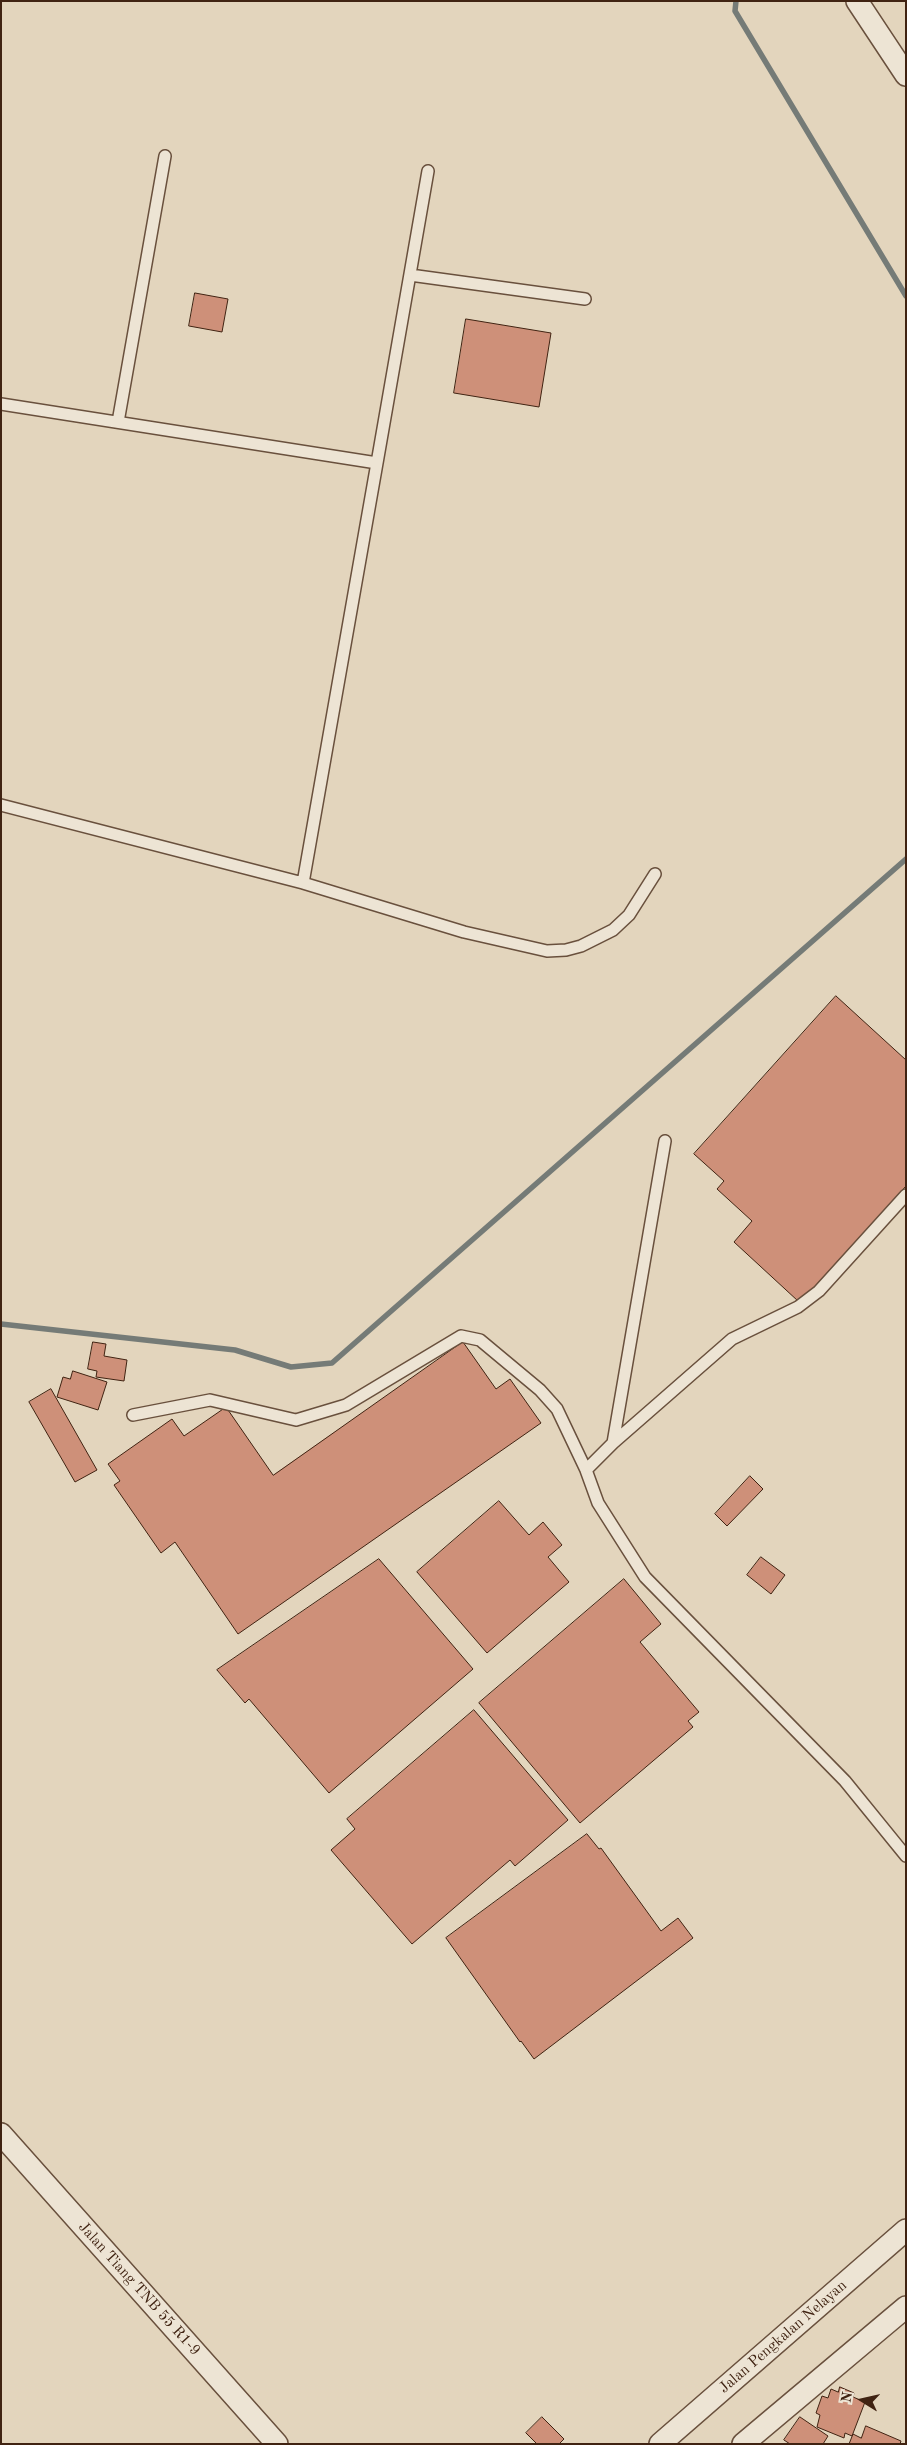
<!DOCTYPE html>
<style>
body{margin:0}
#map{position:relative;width:907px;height:2445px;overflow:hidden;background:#e3d5bd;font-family:"Old Standard TT",serif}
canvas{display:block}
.frame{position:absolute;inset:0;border:2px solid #402312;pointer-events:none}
.north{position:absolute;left:837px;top:2375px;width:50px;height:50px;-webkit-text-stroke:4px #ede4d4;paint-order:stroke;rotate:280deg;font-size:14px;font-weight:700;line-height:20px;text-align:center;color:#402312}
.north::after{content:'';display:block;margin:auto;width:18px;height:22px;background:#402312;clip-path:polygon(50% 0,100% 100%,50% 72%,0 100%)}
</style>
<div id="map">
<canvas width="907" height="2445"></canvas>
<div class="frame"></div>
<div class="north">N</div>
</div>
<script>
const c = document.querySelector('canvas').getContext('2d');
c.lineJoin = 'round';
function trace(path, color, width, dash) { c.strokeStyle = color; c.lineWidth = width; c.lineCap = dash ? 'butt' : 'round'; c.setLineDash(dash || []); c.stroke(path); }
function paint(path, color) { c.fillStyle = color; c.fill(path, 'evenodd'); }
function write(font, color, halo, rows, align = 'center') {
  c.font = font + ' "Old Standard TT",serif'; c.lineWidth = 4; c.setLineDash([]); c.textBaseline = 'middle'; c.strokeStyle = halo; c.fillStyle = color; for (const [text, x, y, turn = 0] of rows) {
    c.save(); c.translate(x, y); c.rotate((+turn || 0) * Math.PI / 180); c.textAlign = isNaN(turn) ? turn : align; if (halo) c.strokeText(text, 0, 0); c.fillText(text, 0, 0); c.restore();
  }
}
trace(new Path2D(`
 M736 1 735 11 906 296
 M1 1324 235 1350 291 1367 332 1363 906 859`), '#757b77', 5.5);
const building = new Path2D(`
 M195 293 228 299 222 332 189 326Z
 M466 319 551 333 539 407 454 393Z
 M836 996 906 1060V1186L807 1295 805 1294 798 1301 734 1242 752 1221 717 1189 724 1181 694 1154Z
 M93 1342 106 1344 104 1356 127 1360 124 1381 96 1377 97 1371 88 1369Z
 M463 1342 496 1389 510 1379 541 1423 238 1634 175 1542 161 1553 114 1485 120 1481 108 1464 172 1419 184 1436 226 1407 273 1475Z
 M73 1371 107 1382 98 1410 57 1397 63 1377 70 1379Z
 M51 1389 97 1470 75 1482 29 1402Z
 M750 1476 763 1489 727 1526 715 1514Z
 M499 1501 529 1535 543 1522 562 1545 548 1557 569 1582 487 1653 417 1572Z
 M761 1557 785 1575 771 1594 747 1575Z
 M379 1559 473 1669 329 1793 249 1699 245 1703 217 1670Z
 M624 1579 661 1624 640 1642 699 1712 688 1721 693 1727 580 1823 479 1703Z
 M474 1710 568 1820 515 1866 510 1860 412 1944 331 1850 355 1829 347 1819Z
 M587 1834 599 1849 601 1848 661 1931 678 1918 693 1938 534 2059 521 2041 520 2042 446 1938Z
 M840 2387 854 2393 853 2397 865 2402 852 2436 845 2433 844 2438 817 2427 820 2415 816 2413 822 2396 828 2398 831 2389 838 2392Z
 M542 2417 564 2439 559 2444H537L526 2433Z
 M800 2417 828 2436 823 2444H790L784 2440Z
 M866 2426 901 2441 900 2444H849L853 2434 861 2438Z`);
paint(building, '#ce9079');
trace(building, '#402312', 1);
const lane = new Path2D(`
 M410 275 585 299
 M1 404 377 463 428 171
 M118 422 165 156
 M1 805 303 883 377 463
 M303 883 464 932 547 951 566 950 581 946 613 930 629 915 655 874
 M133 1415 210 1400 296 1420 346 1405 461 1336 480 1340 540 1390 557 1409 586 1470 598 1503 645 1577 845 1781 906 1856
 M613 1443 665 1141
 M586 1470 613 1443 732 1339 798 1307 819 1291 906 1195`);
const street = new Path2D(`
 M857 1 906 75
 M1 2134 277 2444
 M660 2444 906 2230
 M743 2444 906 2307`);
trace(lane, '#69503d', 14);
trace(street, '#69503d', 24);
trace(lane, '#ede4d4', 11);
trace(street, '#ede4d4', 21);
write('15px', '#402312', '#ede4d4', [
 ["Jalan Tiang TNB 55 R1-9",139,2289,48],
 ["Jalan Pengkalan Nelayan",783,2337,-41]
]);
</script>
